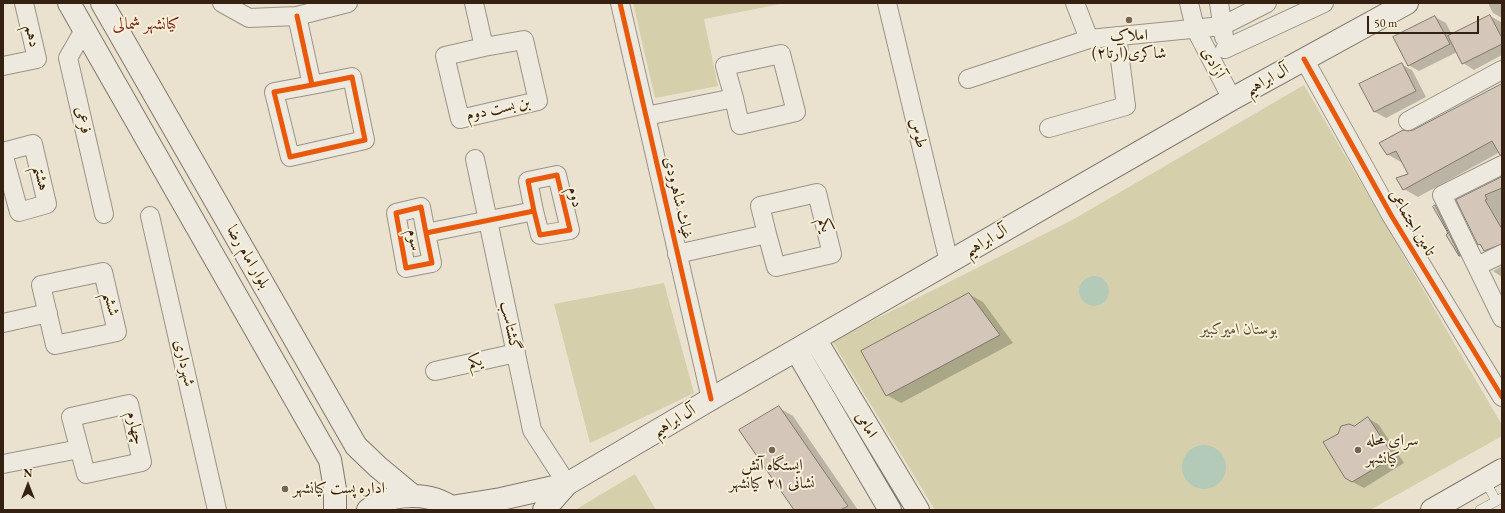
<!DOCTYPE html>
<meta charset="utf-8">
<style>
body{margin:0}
#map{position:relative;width:1505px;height:513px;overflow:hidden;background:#eae2ce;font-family:"EB Garamond",serif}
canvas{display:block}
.frame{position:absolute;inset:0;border:4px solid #352111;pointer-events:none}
.north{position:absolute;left:8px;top:465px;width:40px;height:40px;-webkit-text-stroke:3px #f8efd8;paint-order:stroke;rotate:0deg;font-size:11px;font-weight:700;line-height:16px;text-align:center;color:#352111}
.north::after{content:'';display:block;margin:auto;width:14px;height:18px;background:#352111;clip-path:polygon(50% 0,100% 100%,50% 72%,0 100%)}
.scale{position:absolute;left:1367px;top:16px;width:112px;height:18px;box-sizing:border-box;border:2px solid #352111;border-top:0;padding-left:5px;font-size:12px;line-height:14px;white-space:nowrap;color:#352111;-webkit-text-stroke:3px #f8efd8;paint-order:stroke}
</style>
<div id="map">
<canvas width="1505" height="513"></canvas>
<div class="frame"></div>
<div class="north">N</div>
<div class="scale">50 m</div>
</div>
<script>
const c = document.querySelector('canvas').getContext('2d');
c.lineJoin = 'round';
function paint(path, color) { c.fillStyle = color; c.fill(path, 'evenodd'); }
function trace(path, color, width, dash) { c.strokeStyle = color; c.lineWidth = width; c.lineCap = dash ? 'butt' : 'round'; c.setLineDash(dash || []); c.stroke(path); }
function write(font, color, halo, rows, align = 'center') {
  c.font = font + ' "EB Garamond",Amiri,serif'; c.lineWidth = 4; c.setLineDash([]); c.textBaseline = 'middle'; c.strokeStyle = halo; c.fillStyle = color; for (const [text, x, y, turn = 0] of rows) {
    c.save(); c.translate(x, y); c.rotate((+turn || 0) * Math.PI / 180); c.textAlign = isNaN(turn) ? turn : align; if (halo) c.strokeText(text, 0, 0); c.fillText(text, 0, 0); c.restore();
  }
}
paint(new Path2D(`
 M633 3H786L704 19 718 86 655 98Z
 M1304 85 1502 425V436L1370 510H935L832 341 1074 219Z
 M664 283 694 393 590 443 554 304Z
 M635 474 656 510H575Z`), '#d5d0ab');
paint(new Path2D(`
 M1079 291a15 15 0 1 1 30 0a15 15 0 1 1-30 0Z
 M1182 467a22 22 0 1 1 44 0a22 22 0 1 1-44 0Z`), '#b4cab8');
paint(new Path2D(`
 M1488 3H1502V18L1493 13Z
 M1490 16 1501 22 1502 24V55L1474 70 1463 63 1457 52 1419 71 1408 65 1435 17 1446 23 1452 35Z
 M1401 64 1412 70 1426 97 1386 118 1375 112 1361 85Z
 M1502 85V151L1418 197 1404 189 1409 174 1403 162H1401L1387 154 1413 131Z
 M1502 178V246L1492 252 1479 244 1457 200Z
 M1435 206 1446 213 1470 262 1459 256 1448 235 1450 234Z
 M1502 266V277L1493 271Z
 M969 294 983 302 1013 343 901 403 887 395Z
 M779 408 793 416 858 510H795Z
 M1368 418 1379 425 1404 463 1364 488 1345 478 1354 427Z`), '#0003');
const building = new Path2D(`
 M1490 15 1502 38V44L1462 64 1448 36Z
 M1435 16 1450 44 1408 66 1393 37Z
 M1402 63 1416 91 1374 112 1359 84Z
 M1502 84V155H1500L1492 141 1403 190 1396 178 1408 174 1396 151 1387 155 1379 143 1403 130 1408 131 1413 130Z
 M1502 177V188L1485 195 1487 199 1485 200 1502 229V244L1484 251 1480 244 1478 245 1456 200Z
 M1435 205 1460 256H1459L1446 235 1448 233 1433 207Z
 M969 293 1000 335 886 396 861 351Z
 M779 406 848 506 840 510H794L739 430Z
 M1368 417 1394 457 1352 482 1345 478 1323 442 1338 434 1341 426 1349 424 1354 426Z`);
paint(building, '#d4c6b9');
trace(building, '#80786d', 1);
const service = new Path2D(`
 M1485 480 1496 501
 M1480 510 1502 498`);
const minor = new Path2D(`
 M222 3 249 18 297 16 348 3
 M474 3 484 47
 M620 3 711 399
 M887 3 949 262
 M1075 3 1089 39
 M1189 3 1195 28 1232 99
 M1219 3 1224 37
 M297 16 312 85 274 92 290 157 365 140 352 77 312 85
 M84 30 68 58 104 214
 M524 40 538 101 460 119 445 56 484 47Z
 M1225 49 1324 3
 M1304 59 1391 215 1502 397
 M3 66 37 59 24 3
 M968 79 1089 39 1222 26 1267 3
 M646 116 734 98 725 66 781 54 796 112 740 125 734 98
 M1408 121 1502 70
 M1049 128 1126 106 1117 36
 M3 152 33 144 47 204 19 212 3 153
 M475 159 532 430 567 484
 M1502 165 1442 195 1502 318
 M150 216 217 510
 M426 233 432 263 406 268 396 213 421 207 426 233 534 211 528 181 557 175 570 230 540 235 534 211
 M677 254 767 234 760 206 817 193 832 254 776 267 767 234
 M1477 266 1502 254
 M103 272 117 332 55 345 41 285Z
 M3 323 48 313
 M435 371 516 353
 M129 404 142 462 86 474 71 417Z
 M3 464 79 449`);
const secondary = new Path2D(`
 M69 3 330 460 335 489V510
 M102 3 356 446 378 467 413 496
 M815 339 918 510
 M796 350 890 510
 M567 484 711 399 1232 99 1407 3
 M451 507 501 499 567 484 544 510
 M368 510C392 492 431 491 455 510
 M1432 510 1502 470`);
trace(service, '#9a9386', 10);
trace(minor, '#9a9386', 20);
trace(secondary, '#80786d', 24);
trace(service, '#ede9df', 9);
trace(minor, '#ede9df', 18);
trace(secondary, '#ede9df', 22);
trace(new Path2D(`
 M620 3 711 399
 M297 16 312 85 274 92 290 157 365 140 352 77 312 85
 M1304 59 1391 215 1502 397
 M426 233 432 263 406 268 396 213 421 207 426 233 534 211 528 181 557 175 570 230 540 235 534 211`), '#e8590c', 5);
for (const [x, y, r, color] of [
 [1129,20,4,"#746553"],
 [772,450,4,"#746553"],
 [1358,450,4,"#746553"],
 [285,489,4,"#746553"]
]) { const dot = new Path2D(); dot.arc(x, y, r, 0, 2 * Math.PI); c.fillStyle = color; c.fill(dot); trace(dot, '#f8efd8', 1.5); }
write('16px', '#352111', '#f8efd8', [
 ["دهم",32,36,77],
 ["آزادی",1213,63,62],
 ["آل ابراهیم",1267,80,-29],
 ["بن بست دوم",498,109,-12],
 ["فرعی",83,120,77],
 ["طوس",918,133,77],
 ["هشتم",41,178,77],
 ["دوم",575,197,76],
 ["غیاث شاهرودی",678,198,77],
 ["تامین اجتماعی",1412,223,59],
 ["یکم",825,225,76],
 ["سوم",414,240,79],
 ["آل ابراهیم",986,241,-30],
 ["بلوار امام رضا",248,257,60],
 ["ششم",111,304,77],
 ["گشتاسب",510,326,78],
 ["یکم",475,362,-13],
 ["شهرداری",184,363,77],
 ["آل ابراهیم",674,421,-31],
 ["امامی",866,425,59],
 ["چهارم",135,428,77]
]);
write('16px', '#352111', '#f8efd8', [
 ["املاک",1129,36],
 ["شاکری(آرتا۲)",1129,54],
 ["سرای محله",1366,441,"left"],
 ["کیانشهر",1366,459,"left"],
 ["ایستگاه آتش",772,466],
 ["نشانی ۲۱ کیانشهر",772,484],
 ["اداره پست کیانشهر",293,489,"left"]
]);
write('italic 16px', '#605136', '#f8efd8', [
 ["بوستان امیرکبیر",1239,330]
]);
write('17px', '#7a1f14', '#f8efd8', [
 ["کیانشهر شمالی",146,24]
]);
</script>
